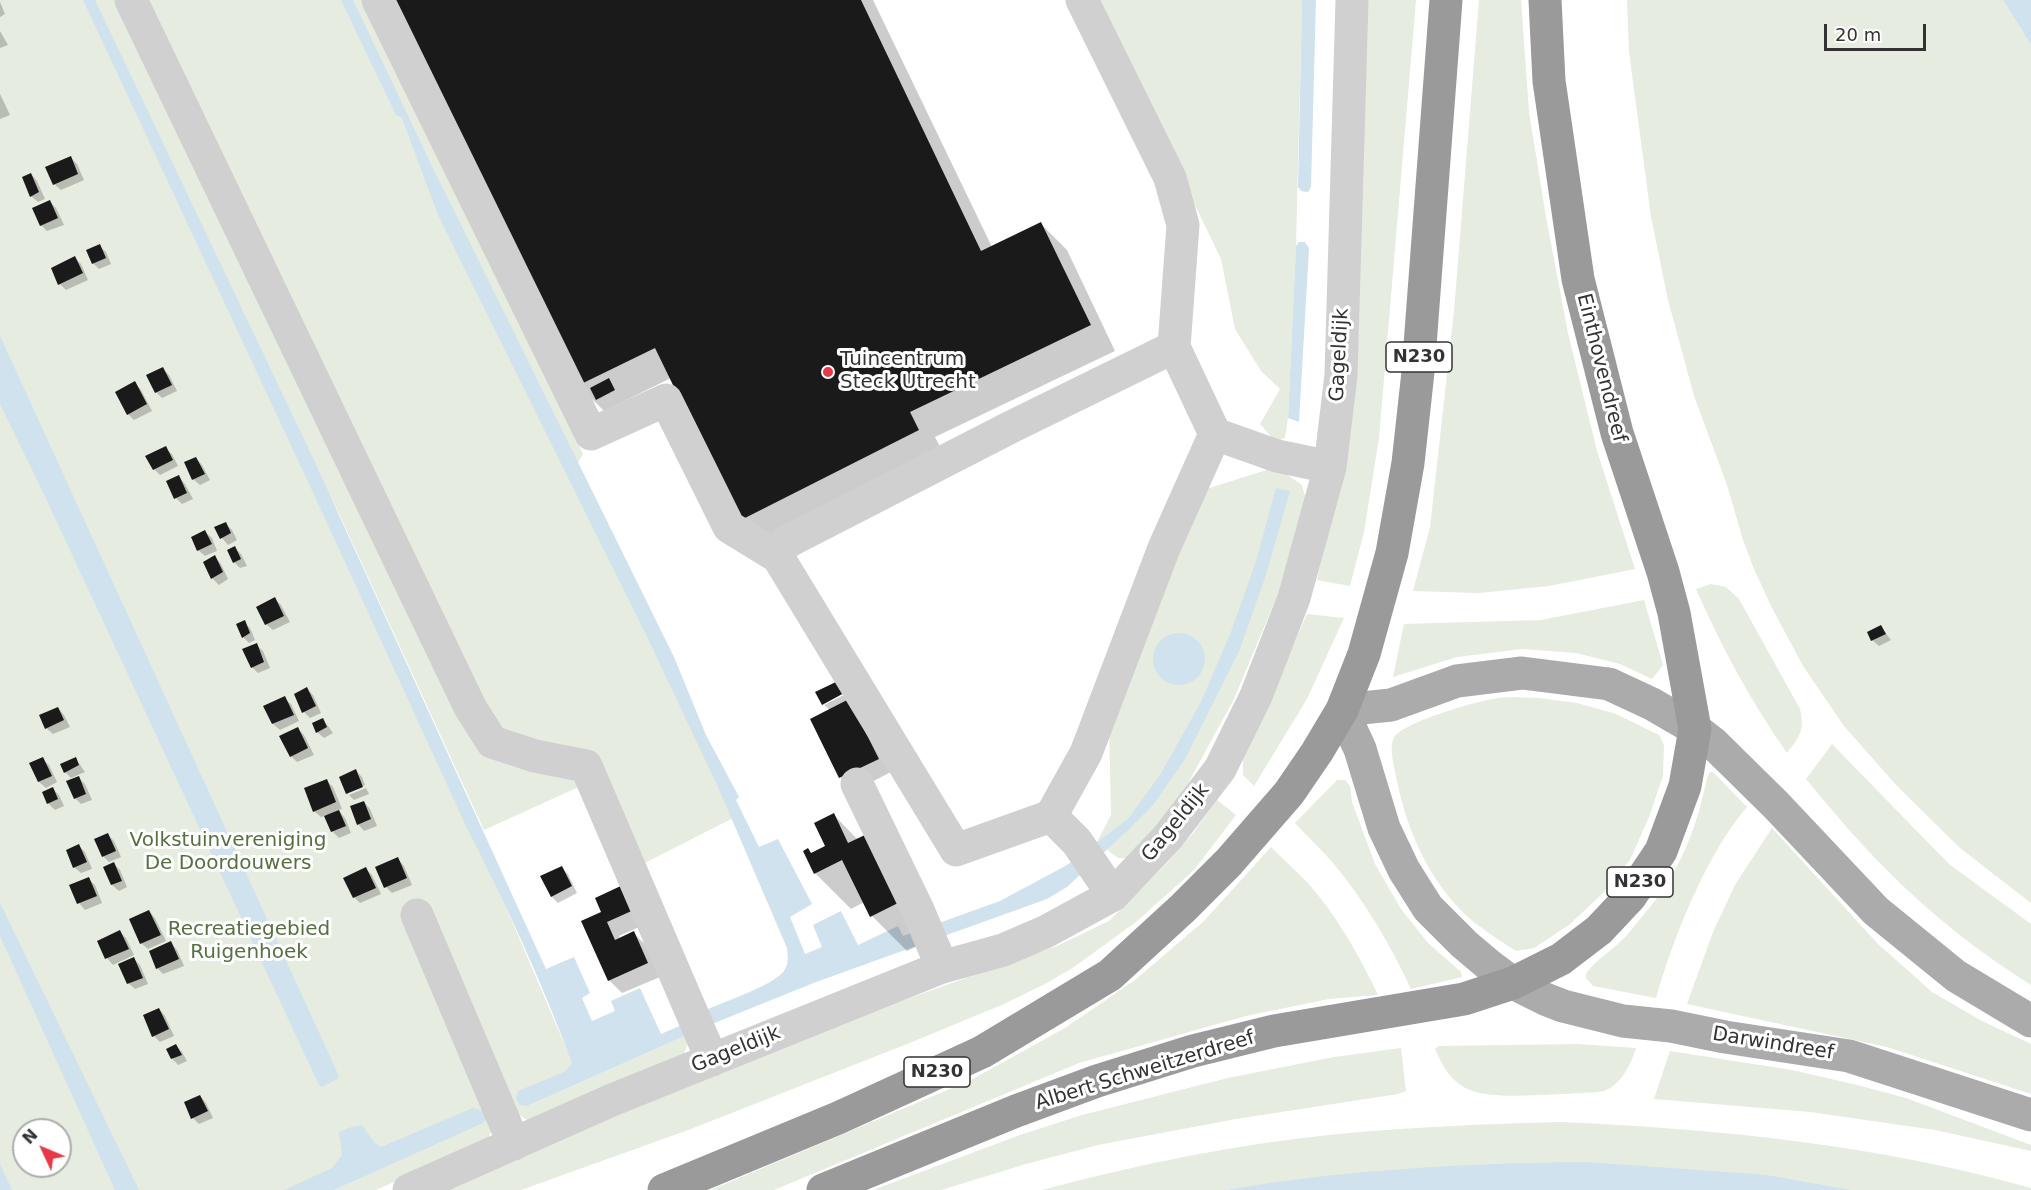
<!DOCTYPE html>
<style>
body{margin:0}
#map{position:relative;width:2031px;height:1190px;overflow:hidden;background:#fff;font-family:"DejaVu Sans",sans-serif}
canvas{display:block}
.north{position:absolute;left:12px;top:1118px;width:60px;height:60px;box-sizing:border-box;background:#fff;border:2px solid #adadad;border-radius:50%;rotate:314deg;font-size:16px;font-weight:700;line-height:24px;text-align:center;color:#333}
.north::after{content:'';display:block;margin:auto;width:21px;height:27px;background:#e63946;clip-path:polygon(50% 0,100% 100%,50% 72%,0 100%)}
.scale{position:absolute;left:1824px;top:24px;width:102px;height:27px;box-sizing:border-box;border:3px solid #333;border-top:0;padding-left:8px;font-size:18px;line-height:21px;white-space:nowrap;color:#333;-webkit-text-stroke:4px #fff;paint-order:stroke}
</style>
<div id="map">
<canvas width="2031" height="1190"></canvas>
<div class="north">N</div>
<div class="scale">20 m</div>
</div>
<script>
const c = document.querySelector('canvas').getContext('2d');
c.lineJoin = 'round';
function paint(path, color) { c.fillStyle = color; c.fill(path, 'evenodd'); }
function trace(path, color, width, dash) { c.strokeStyle = color; c.lineWidth = width; c.lineCap = dash ? 'butt' : 'round'; c.setLineDash(dash || []); c.stroke(path); }
function write(font, color, halo, rows, align = 'center') {
  c.font = font + ' "DejaVu Sans",sans-serif'; c.lineWidth = 6; c.setLineDash([]); c.textBaseline = 'middle'; c.strokeStyle = halo; c.fillStyle = color; for (const [text, x, y, turn = 0] of rows) {
    c.save(); c.translate(x, y); c.rotate((+turn || 0) * Math.PI / 180); c.textAlign = isNaN(turn) ? turn : align; if (halo) c.strokeText(text, 0, 0); c.fillText(text, 0, 0); c.restore();
  }
}
paint(new Path2D(`
 M0 0H367L583 454 575 468 739 815 637 867 594 780 484 830 329 492 578 1076 527 1106 691 1033 682 1060 527 1120 515 1112 492 1130 487 1141 376 1190H334L485 1121 316 1190H2L0 1186ZM24 1130H60V1166H24Z
 M1096 0H1302L1296 246 1288 418 1285 438 1276 442 1260 424 1280 389 1261 371 1235 329 1221 259Z
 M1366 0H1416L1379 438 1364 532 1350 586 1317 580 1338 479Z
 M1479 0H1521L1529 112 1546 217 1568 333 1597 451 1635 569 1549 586 1479 593 1413 591 1430 527 1454 311Z
 M1627 0H2003L2031 45V903L1960 848 1897 786 1844 726 1803 666 1771 606 1754 569 1743 540 1727 485 1694 396 1668 300 1651 217 1629 52Z
 M1276 467 1302 485 1309 511 1290 565 1234 699 1169 818 1133 858H1118L1097 842 1111 815 1109 725 1203 490Z
 M1711 584 1726 587 1739 599 1800 709C1805 730 1800 736 1787 753 1750 700 1722 648 1696 589Z
 M1644 600 1663 665 1652 679 1620 664 1576 653 1522 649 1457 657 1393 677 1404 624 1541 620Z
 M1307 614 1344 618 1307 699 1254 786 1243 775V757Z
 M1539 698 1577 703 1616 714 1659 735 1664 745 1663 776 1649 817 1630 860 1601 895 1569 925 1534 948 1516 951C1502 942 1488 933 1475 923 1431 887 1406 830 1396 776 1394 765 1388 746 1395 736 1406 722 1474 702 1493 699 1508 696 1524 698 1539 698Z
 M1832 744 1949 864 2031 924V985C1980 953 1930 914 1888 871 1858 842 1832 810 1806 779Z
 M1710 772H1713L1747 807C1707 853 1673 938 1656 998L1593 986 1586 978C1586 973 1586 974 1589 970 1597 959 1610 952 1620 942 1628 935 1634 926 1641 918 1678 876 1696 832 1707 778Z
 M1337 780H1345L1350 786 1352 802 1375 864 1401 909 1428 943 1461 972 1462 977 1411 989C1390 944 1365 901 1333 863 1321 849 1307 836 1295 823Z
 M1217 800 1236 815 1194 870 1136 922 1074 967 1045 984 1004 1004 907 1044 691 1129 521 1190H439L833 1025 1057 946 1109 921 1167 863 1193 833Z
 M1772 828 1877 943 1932 992 1982 1021 2031 1044V1094L1887 1047 1687 1004 1713 932 1735 885Z
 M1271 847C1283 859 1296 871 1308 883 1337 916 1359 955 1378 995L1329 999 1246 1016 1079 1063 774 1190H711L971 1080 1065 1028 1135 980 1204 921Z
 M1578 1044 1636 1048C1631 1064 1621 1085 1604 1091 1597 1093 1588 1092 1581 1093 1554 1094 1493 1100 1470 1090 1451 1082 1443 1067 1435 1049L1439 1046Z
 M1401 1048 1406 1091 1398 1094 1236 1119 1098 1145 1026 1164 941 1190H873L1020 1135 1082 1115 1228 1078 1334 1057Z
 M1670 1051 1792 1070 1857 1085 1906 1098 2031 1145V1151L1935 1130 1810 1112 1654 1099Z
 M1561 1122C1719 1129 1878 1145 2031 1188V1190H1853L1768 1175 1300 1179 1224 1190H1042C1139 1164 1238 1144 1338 1134 1412 1127 1486 1124 1561 1122Z`), '#e6ecdf');
paint(new Path2D(`
 M83 0H95L312 456 546 969 574 957 590 993 582 998 592 1021 615 1011 611 1001 640 988 661 1034 709 1013 708 1009C726 1001 774 985 784 971 789 964 788 956 787 948L718 787 650 643 438 215 402 118 396 115 341 0H353L430 162 674 657 706 735 739 797 736 800 759 847 778 839 812 904 790 917 805 954 822 947 813 925 841 911 858 945 898 926 903 936 1000 901 1067 865 1128 819 1160 775 1201 702 1231 632 1256 561 1276 488 1290 491 1266 575 1240 649 1185 759 1153 805 1128 830 1067 887 1047 899 816 982 707 1026 527 1106 520 1105 516 1099 518 1091 566 1071 572 1063C542 982 505 902 466 826L317 501Z
 M1302 0H1316L1311 187 1308 192 1301 191 1298 187Z
 M2003 0H2031V45Z
 M1299 242H1305L1309 248 1299 422 1288 418 1296 246Z
 M0 336 338 1074 339 1078 322 1087 319 1085 42 490 0 404Z
 M1153 659a26 26 0 1 1 52 0a26 26 0 1 1-52 0Z
 M0 903 139 1190H115L0 936Z
 M473 1108 483 1111 487 1117 483 1123 334 1190H284L332 1168 342 1155 339 1132 348 1128 362 1125 374 1142 381 1147Z
 M1587 1162 1768 1175 1853 1190H1224C1345 1170 1464 1163 1587 1162Z
 M0 1164 12 1190H0Z`), '#cfe2ee');
paint(new Path2D(`
 M393 0H873L992 247 1041 224 1067 250 1115 351 935 437 944 455 766 545 740 520 671 378 604 411 578 385Z
 M0 2 5 14 0 17Z
 M0 31 8 45 0 48Z
 M0 94 10 115 0 119Z
 M71 158 77 164 84 180 61 190 54 184Z
 M31 174 37 181 45 199 38 202 31 196Z
 M50 202 56 208 64 225 47 231 41 225Z
 M99 246 106 252 111 264 99 269 93 263Z
 M75 258 81 264 88 280 66 290 60 284Z
 M163 369 169 375 177 391 162 398 156 392Z
 M135 383 141 390 152 411 134 420 128 414Z
 M165 448 172 454 178 466 160 475 154 469Z
 M196 458 202 465 210 480 200 485 193 479Z
 M179 477 185 484 193 499 182 504 176 498Z
 M225 523 232 530 237 540 228 545 222 538 216 527Z
 M205 532 212 538 217 551 205 556 198 550Z
 M235 548 241 554 247 566 240 568 234 562Z
 M215 557 221 564 228 579 219 585 212 578Z
 M275 599 281 605 290 622 273 630 266 624Z
 M244 622 250 628 255 640 249 643 243 637Z
 M1881 627 1891 640 1879 646 1872 640Z
 M257 645 263 651 270 668 258 673 252 667Z
 M307 689 313 695 321 713 310 718 304 712Z
 M848 693 891 772 854 791 841 778 812 719 830 710 824 705Z
 M284 698 291 704 299 721 280 730 273 724 265 707Z
 M58 708 64 715 70 727 53 734 46 728Z
 M323 719 333 733 324 738 317 732Z
 M298 729 304 735 314 755 297 762 291 756Z
 M42 759 49 765 57 782 46 788 39 782 31 764Z
 M76 759 85 772 71 778 65 772Z
 M356 771 362 777 365 785 348 792V795L341 778Z
 M79 778 85 784 92 800 81 804 75 798Z
 M326 780 333 787 342 809 338 810 345 818 351 833 339 838 332 831 326 815 321 817 314 811Z
 M366 788 369 794 354 800 349 795Z
 M53 789 59 795 64 806 55 810 48 803 44 793Z
 M364 802 370 809 377 826 364 831 358 824Z
 M834 815 858 840 934 938 907 951 872 916 864 902 851 909 816 874 805 851 808 850 812 854 827 847Z
 M108 835 114 841 121 857 109 862 103 856Z
 M79 846 85 852 92 869 81 873 74 867Z
 M398 859 404 866 412 885 392 893 386 887Z
 M114 864 120 870 127 887 119 891 112 885 105 868Z
 M561 867 568 874 577 893 558 903 552 897Z
 M366 869 372 875 381 894 360 903 354 897Z
 M88 879 95 885 102 903 85 910 79 903Z
 M624 886 648 923 619 936 620 939 633 933 647 946 660 977 622 993 609 980 603 913Z
 M149 911 155 918 166 941 148 949 141 943Z
 M120 932 126 938 134 955 113 965 107 958Z
 M171 943 177 950 184 966 163 974 157 968Z
 M134 959 140 965 148 984 135 989 128 983Z
 M159 1009 165 1016 174 1036 160 1042 154 1036Z
 M176 1046 182 1052 187 1061 178 1065 172 1058Z
 M200 1096 206 1103 213 1118 199 1124 193 1118Z`), '#0003');
paint(new Path2D(`
 M391 0H861L981 251 1041 222 1091 325 910 412 919 430 739 521 655 348 577 386Z
 M71 156 78 174 53 185 45 167Z
 M31 173 39 192 30 197 22 177Z
 M50 200 58 218 40 226 32 208Z
 M100 244 106 258 92 264 86 250Z
 M75 256 83 273 58 285 51 268Z
 M163 367 172 385 155 393 146 375Z
 M609 378 615 390 596 400 590 388Z
 M135 381 147 404 127 415 115 392Z
 M166 446 173 460 153 470 145 456Z
 M196 457 205 474 192 480 184 462Z
 M179 475 187 493 174 499 166 481Z
 M226 522 231 533 220 539 214 527Z
 M205 530 212 544 197 551 191 537Z
 M235 546 241 559 233 563 227 550Z
 M215 555 223 572 211 579 203 562Z
 M275 597 284 616 265 625 256 607Z
 M245 620 250 633 242 638 236 624Z
 M1881 625 1886 634 1871 641 1867 632Z
 M257 643 264 662 251 668 242 649Z
 M840 680 846 692 822 705 815 692Z
 M307 687 316 706 302 713 294 694Z
 M285 696 294 715 272 724 263 706Z
 M849 699 879 759 839 778 810 719Z
 M58 707 64 720 45 729 39 715Z
 M323 718 327 727 316 733 312 723Z
 M298 727 308 748 290 757 279 736Z
 M43 757 52 776 38 782 29 763Z
 M76 757 79 765 64 773 60 764Z
 M356 769 363 787 346 794 339 777Z
 M79 776 86 794 74 799 66 781Z
 M327 779 336 802 313 812 304 788Z
 M53 787 58 799 47 804 42 792Z
 M364 801 371 819 357 825 350 806Z
 M339 810 346 826 331 832 324 816Z
 M834 813 848 843 867 834 900 902 870 917 842 860 814 874 803 851 808 848 811 853 825 846 814 823Z
 M108 833 116 851 102 857 94 839Z
 M79 844 87 862 73 868 66 850Z
 M398 857 407 878 384 888 375 867Z
 M114 862 122 881 111 885 103 867Z
 M562 866 572 886 551 897 540 876Z
 M366 867 376 888 353 898 343 878Z
 M89 877 97 896 77 904 69 885Z
 M625 884 636 909 607 922 615 940 634 931 648 963 608 981 581 921 601 912 595 898Z
 M149 910 161 935 140 944 129 919Z
 M120 930 129 949 105 959 97 941Z
 M171 941 179 959 156 969 149 951Z
 M134 957 143 978 127 984 118 964Z
 M159 1008 169 1029 152 1037 143 1015Z
 M176 1044 182 1055 171 1059 166 1049Z
 M200 1095 208 1111 191 1119 184 1102Z`), '#1a1a1a');
trace(new Path2D(`
 M131 0 470 707 492 742 535 756 586 766 712 1060
 M378 0 591 434 666 400 729 527 778 557
 M1082 0 1170 178 1183 225 1174 347 1215 434 1277 456 1330 467
 M1174 347 1011 427 785 543 778 557 956 850 1051 816 1086 753 1164 548 1215 434
 M857 784 918 910 942 967
 M1051 816 1077 842 1113 895
 M417 915 514 1144
 M409 1190 612 1100 942 967 1003 950 1045 932 1113 895 1168 837 1220 769 1256 696 1294 598 1330 467 1341 375 1352 0`), '#d0d0d0', 33);
trace(new Path2D(`
 M2031 1021 1956 976 1876 911 1776 805 1713 743 1695 729 1652 704 1609 684 1522 673 1457 681 1391 705 1342 710 1360 749 1384 828 1404 870 1428 908 1464 944 1490 966 1513 983 1545 999 1563 1006 1623 1021 1671 1026 1725 1037 1849 1056 2031 1115`), '#ababab', 33);
trace(new Path2D(`
 M664 1190 838 1118 982 1052 1110 975 1183 908 1229 862 1289 793 1317 752 1342 710 1364 654 1392 553 1408 463 1418 372 1446 0
 M823 1190 1016 1111 1097 1081 1193 1051 1274 1031 1464 999 1513 983 1561 959 1599 930 1630 897 1661 851 1685 786 1695 729 1674 613 1663 572 1617 433 1578 279 1549 81 1545 0`), '#9a9a9a', 33);
for (const [x, y, r, color] of [
 [828,372,6,"#e63946"]
]) { const dot = new Path2D(); dot.arc(x, y, r, 0, 2 * Math.PI); c.fillStyle = color; c.fill(dot); trace(dot, '#fff', 2); }
for (const [x, y, w] of [
 [1419,357,66],
 [1640,882,66],
 [937,1072,66]
]) { const box = new Path2D(); box.roundRect(x - w / 2, y - 15, w, 30, 4.5); c.fillStyle = '#fff'; c.fill(box); trace(box, '#333', 1.5); }
write('bold 18px', '#333', null, [
 ["N230",1419,357],
 ["N230",1640,882],
 ["N230",937,1072]
]);
write('20px', '#333', '#fff', [
 ["Gageldijk",1340,355,-87],
 ["Einthovendreef",1601,368,76],
 ["Gageldijk",1176,823,-51],
 ["Darwindreef",1773,1044,9],
 ["Gageldijk",736,1050,-22],
 ["Albert Schweitzerdreef",1145,1071,-17]
]);
write('20px', '#333', '#fff', [
 ["Tuincentrum",840,360],
 ["Steck Utrecht",840,383]
], 'left');
write('20px', '#56703f', '#fff', [
 ["Volkstuinvereniging",228,841],
 ["De Doordouwers",228,864],
 ["Recreatiegebied",249,930],
 ["Ruigenhoek",249,953]
]);
</script>
